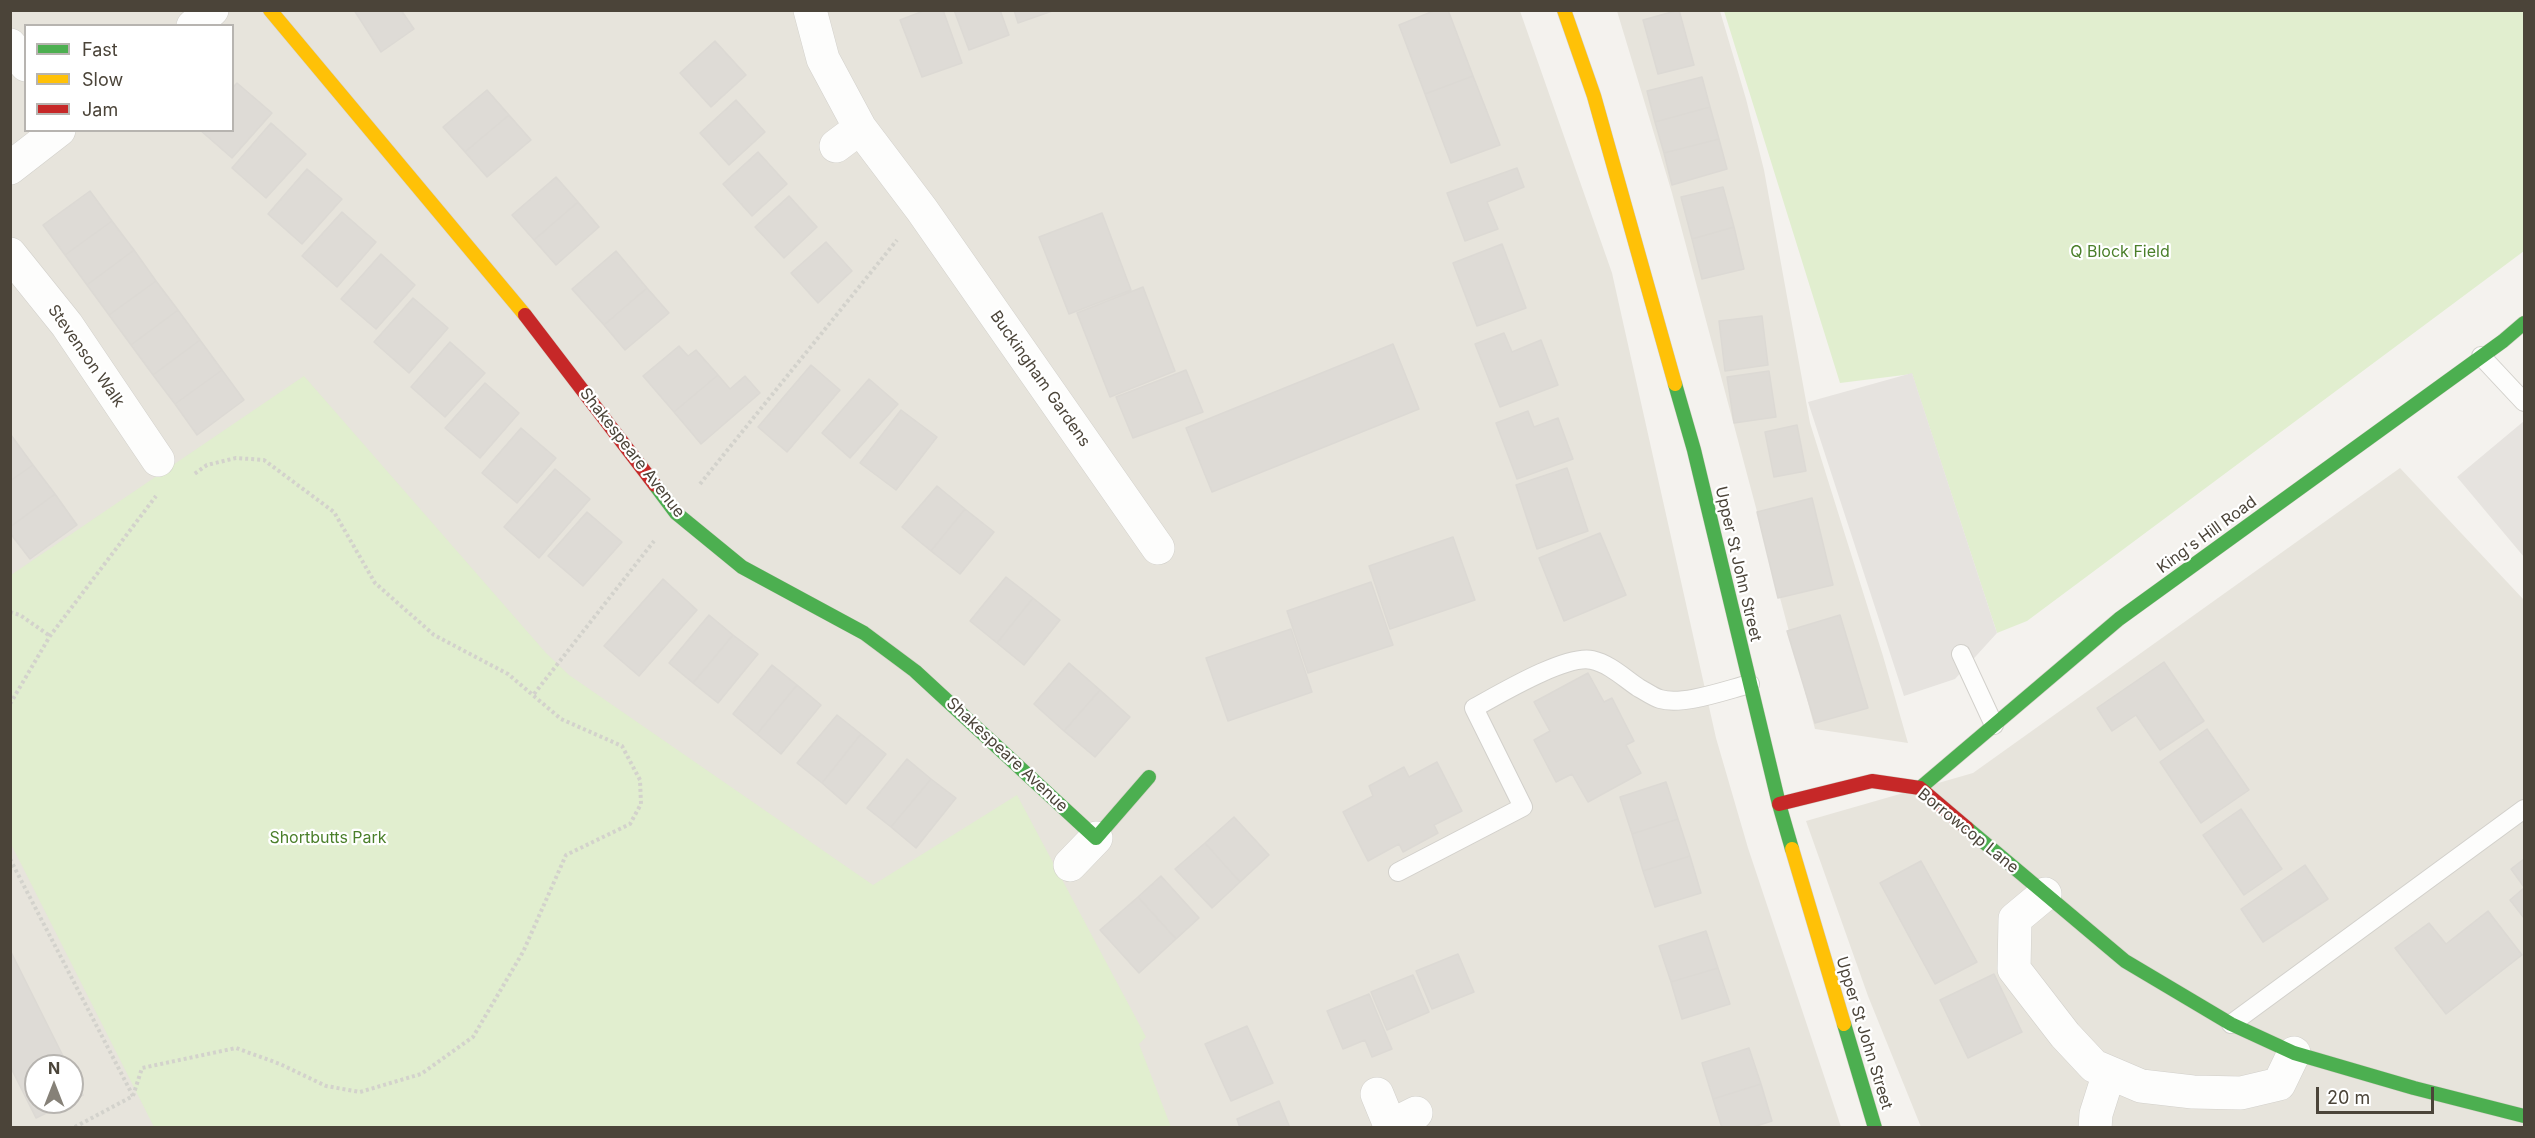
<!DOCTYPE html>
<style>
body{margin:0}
#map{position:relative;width:2535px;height:1138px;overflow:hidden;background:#f4f2ee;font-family:Inter,sans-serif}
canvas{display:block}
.frame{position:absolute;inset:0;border:12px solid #4b4439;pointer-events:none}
.legend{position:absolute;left:24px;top:24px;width:210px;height:108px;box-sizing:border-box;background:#fff;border:2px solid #b7b4b0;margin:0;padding:8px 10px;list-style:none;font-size:18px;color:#4b4439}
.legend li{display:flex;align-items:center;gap:12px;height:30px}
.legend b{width:30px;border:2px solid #b7b4b0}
.north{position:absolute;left:24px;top:1054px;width:60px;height:60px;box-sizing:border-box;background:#fff;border:2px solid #b7b4b0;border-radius:50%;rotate:0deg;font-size:16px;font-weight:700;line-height:24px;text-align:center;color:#4b4439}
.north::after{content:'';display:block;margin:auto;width:21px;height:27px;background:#868178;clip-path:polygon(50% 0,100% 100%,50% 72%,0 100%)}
.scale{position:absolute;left:2316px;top:1087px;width:118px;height:27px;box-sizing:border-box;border:3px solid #4b4439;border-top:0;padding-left:8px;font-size:18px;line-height:21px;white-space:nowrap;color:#4b4439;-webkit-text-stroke:4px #fff;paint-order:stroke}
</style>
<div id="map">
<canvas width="2535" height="1138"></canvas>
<div class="frame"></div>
<ul class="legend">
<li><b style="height:8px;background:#4caf50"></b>Fast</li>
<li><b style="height:8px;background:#ffc107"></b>Slow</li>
<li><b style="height:8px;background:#c62828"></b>Jam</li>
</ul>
<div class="north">N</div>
<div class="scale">20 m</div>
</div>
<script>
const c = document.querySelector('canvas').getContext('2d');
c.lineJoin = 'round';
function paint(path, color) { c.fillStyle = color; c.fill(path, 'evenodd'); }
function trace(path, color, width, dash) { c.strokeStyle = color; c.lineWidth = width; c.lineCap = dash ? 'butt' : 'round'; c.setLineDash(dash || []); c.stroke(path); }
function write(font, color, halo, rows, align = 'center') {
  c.font = font + ' Inter,sans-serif'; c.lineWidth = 4.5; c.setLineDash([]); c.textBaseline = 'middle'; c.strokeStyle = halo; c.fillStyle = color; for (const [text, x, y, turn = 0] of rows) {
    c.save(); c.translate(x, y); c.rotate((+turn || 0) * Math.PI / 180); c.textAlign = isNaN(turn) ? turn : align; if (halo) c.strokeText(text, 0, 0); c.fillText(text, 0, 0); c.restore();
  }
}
paint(new Path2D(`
 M10 11H1520L1612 273 1716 738 1748 848 1841 1127H11ZM26 26H232V130H26ZM36 1066H72V1102H36Z
 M1617 11H1720L1746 99 1764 170 1810 423 1883 656 1908 743 1815 729 1672 193Z
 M2400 468 2524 600V1127H1921L1868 996 1806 821 1973 773Z`), '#e7e4dc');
paint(new Path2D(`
 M1724 11H2524V251L2027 621 1997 633 1912 374 1840 383Z
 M304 376 546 653 569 675 873 885 1017 795 1146 1037 1139 1044 1171 1127H154L11 844V575Z`), '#e1eecf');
paint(new Path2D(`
 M1912 373 1997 633 1955 679 1904 696 1808 402Z
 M2524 421V557L2457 477Z`), '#e6e3df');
const building = new Path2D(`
 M354 10H401L414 29 381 52Z
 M926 10H943L962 63 922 77 900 20Z
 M954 10H1000L1009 35 969 50Z
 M1014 10H1055L1018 23Z
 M1436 10H1448L1473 76 1425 94 1399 25Z
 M1679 10 1694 65 1658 74 1643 20Z
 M715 41 746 75 711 107 680 73Z
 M1473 76 1500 145 1451 163 1425 94Z
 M1702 77 1710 107 1655 122 1647 91Z
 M237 83 272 113 232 158 200 130H232V88Z
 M487 90 509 115 465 152 443 127Z
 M736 100 765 132 729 165 700 133Z
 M1710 107 1719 139 1664 153 1655 122Z
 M509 115 531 140 487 177 465 152Z
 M271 123 306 154 266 198 232 168Z
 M1719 139 1727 169 1672 185 1664 153Z
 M758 152 787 184 752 216 723 184Z
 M1517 168 1524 187 1487 202 1498 229 1465 241 1447 193Z
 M307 169 342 199 302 244 268 214Z
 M556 177 578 202 534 240 512 215Z
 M1723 187 1734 227 1692 239 1681 197Z
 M90 191 112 221 65 255 43 225Z
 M789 196 817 227 784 258 755 227Z
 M578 202 599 227 556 265 534 240Z
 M342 212 376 242 337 287 302 256Z
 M1102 213 1131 290 1069 314 1039 237Z
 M112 221 134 250 87 285 65 255Z
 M1734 227 1744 269 1702 279 1692 239Z
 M826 242 852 271 818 303 791 273Z
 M1502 244 1526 308 1477 326 1453 263Z
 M134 250 156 281 109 315 87 285Z
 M616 251 647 288 604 325 572 289Z
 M381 254 415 285 376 329 341 299Z
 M156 281 178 310 131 345 109 315Z
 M1143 287 1175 371 1110 397 1077 313Z
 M647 288 669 313 625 350 604 325Z
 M413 298 448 328 409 373 374 342Z
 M178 310 200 340 153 375 131 345Z
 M1762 316 1768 365 1725 371 1719 321Z
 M1504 333 1512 352 1541 340 1558 385 1500 407 1475 344Z
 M200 340 222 370 175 404 153 375Z
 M450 342 485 373 445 417 411 387Z
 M1393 344 1419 409 1212 492 1186 428Z
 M679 346 688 356 696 350 718 375 674 412 643 376Z
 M811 365 840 390 787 452 758 427Z
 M222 370 244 400 197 435 175 404Z
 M1186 370 1203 412 1133 438 1116 397Z
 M1769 371 1776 417 1734 423 1727 377Z
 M718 375 730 389 745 376 760 393 701 444 674 412Z
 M869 379 898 404 850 458 822 433Z
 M485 383 519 413 480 458 445 428Z
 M901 410 937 437 896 490 860 463Z
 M1528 411 1534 427 1558 418 1573 459 1517 479 1496 423Z
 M1797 425 1806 471 1774 477 1765 432Z
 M521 428 556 458 517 503 482 473Z
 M11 435 33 465 10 481V436Z
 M33 465 55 494 10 527V481Z
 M1567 468 1588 531 1537 549 1516 485Z
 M555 469 590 499 539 558 504 527Z
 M937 486 965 509 931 551 902 527Z
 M55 494 77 525 30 559 10 533V527Z
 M1812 498 1833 585 1778 598 1757 512Z
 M965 509 994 532 960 574 931 551Z
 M587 512 622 542 583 586 548 556Z
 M1600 533 1626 595 1564 621 1539 558Z
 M1453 537 1475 600 1390 629 1369 566Z
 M1006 577 1033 598 997 643 970 621Z
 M663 579 697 610 639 676 604 646Z
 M1371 582 1393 645 1308 673 1287 611Z
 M1033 598 1060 620 1024 665 997 643Z
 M709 615 733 635 693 683 669 663Z
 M1840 615 1868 708 1815 723 1787 631Z
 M1291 629 1312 692 1228 721 1206 658Z
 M733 635 758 654 718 703 693 683Z
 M2164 662 2204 721 2160 750 2136 715 2112 731 2097 708Z
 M1069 663 1100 690 1064 731 1034 704Z
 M772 665 797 685 757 734 733 714Z
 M1588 673 1604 702 1612 698 1634 741 1626 745 1641 773 1588 802 1572 774 1556 782 1534 740 1550 731 1534 702Z
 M797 685 821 705 781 754 757 734Z
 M1100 690 1130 717 1095 757 1064 731Z
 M837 715 861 734 822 783 797 763Z
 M2207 729 2249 790 2201 823 2160 762Z
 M861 734 886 754 846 804 822 783Z
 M907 759 931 779 891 827 867 808Z
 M1437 762 1462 811 1434 825 1438 833 1403 852 1399 844 1368 861 1343 812 1373 796 1369 786 1404 767 1409 777Z
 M931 779 956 798 916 848 891 827Z
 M1666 782 1678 819 1632 834 1620 797Z
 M2241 809 2282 869 2244 895 2203 835Z
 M1234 817 1269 855 1240 882 1205 843Z
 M1678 819 1690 856 1643 871 1632 834Z
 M1205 843 1240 882 1212 908 1175 869Z
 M1690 856 1701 893 1655 907 1643 871Z
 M2524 859V887L2511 869Z
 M1921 861 1977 962 1935 984 1880 883Z
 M2305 865 2328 899 2263 942 2241 909Z
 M1161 876 1199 918 1176 939 1138 897Z
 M2524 888V918L2510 900Z
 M1138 897 1176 939 1139 973 1100 930Z
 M2488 911 2522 955 2446 1014 2395 948 2429 923 2446 944Z
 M1706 931 1718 968 1671 982 1659 946Z
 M10 950 68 1066H36V1102H69L36 1118 10 1066Z
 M1458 954 1474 992 1432 1009 1416 971Z
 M1718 968 1730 1004 1682 1019 1671 982Z
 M1994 974 2022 1032 1968 1058 1940 1000Z
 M1413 975 1429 1012 1387 1030 1371 992Z
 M1369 994 1392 1049 1372 1057 1365 1040 1343 1049 1327 1011Z
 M1247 1026 1273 1083 1231 1101 1205 1044Z
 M1749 1048 1761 1084 1713 1099 1702 1063Z
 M72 1073 83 1095 72 1100Z
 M1761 1084 1772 1121 1750 1128H1722L1713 1099Z
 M1279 1101 1290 1128H1240L1237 1119Z`);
paint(building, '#dedbd6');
trace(building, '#dcd9d4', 1.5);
const lane = new Path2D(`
 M2481 356 2524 402
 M1961 654 1994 725
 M1398 872 1523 807 1474 708C1498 695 1566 654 1592 660 1610 664 1624 678 1639 688 1645 691 1653 697 1660 699 1683 706 1726 690 1750 684
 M2231 1024 2524 809`);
const street = new Path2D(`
 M810 10 823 59 860 128 922 210 1158 548
 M193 26 212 10
 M10 45 26 65
 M836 146 860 128
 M10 168 59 130
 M10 254 67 325 158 460
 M1070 865 1096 838
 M2045 894 2015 919 2014 969 2065 1035 2094 1066 2141 1086 2193 1092 2241 1093 2279 1084 2294 1053
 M1377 1094 1391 1128
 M1390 1126 1416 1113
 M2095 1128 2096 1114 2109 1073`);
const fast = new Path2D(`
 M1675 384 1694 450 1779 804 1792 849
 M655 485 676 513 742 567 864 633 915 671 1096 838 1149 777
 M1920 788 2119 619 2503 341 2524 323
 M1967 828 2125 961 2231 1024 2294 1053 2414 1088 2524 1116
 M1844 1024 1875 1128`);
const slow = new Path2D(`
 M270 10 525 315
 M1564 10 1594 96 1675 384
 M1792 849 1844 1024`);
const jam = new Path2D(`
 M525 315 655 485
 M1779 804 1872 781 1920 788 1967 828`);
trace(lane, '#d2d0cb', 20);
trace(street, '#d2d0cb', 34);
trace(fast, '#d3cfc5', 15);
trace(slow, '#d3cfc5', 15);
trace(jam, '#d3cfc5', 15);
trace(new Path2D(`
 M700 484 897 240
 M10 612 20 615 50 636
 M534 694 654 541
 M10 704 50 636 156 496
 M10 859 133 1096 73 1128
 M133 1096 142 1068 236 1048 280 1064 326 1086 360 1092 421 1074 473 1037 523 952 566 855 630 824 641 804 640 780 622 746 561 719 508 674 434 635 375 583 334 512 264 460 236 458 207 465 193 475`), '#d3d2cc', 4, [3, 3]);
trace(lane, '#fdfdfc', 18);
trace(street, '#fdfdfc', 33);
trace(fast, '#4caf50', 14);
trace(slow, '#ffc107', 14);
trace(jam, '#c62828', 14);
write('16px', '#4a7f2a', '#fff', [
 ["Q Block Field",2120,252],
 ["Shortbutts Park",328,838]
]);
write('16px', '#4b4439', '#fff', [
 ["Stevenson Walk",86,356,55],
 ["Buckingham Gardens",1040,379,55],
 ["Shakespeare Avenue",632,453,52],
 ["King's Hill Road",2207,535,-36],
 ["Upper St John Street",1738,564,77],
 ["Shakespeare Avenue",1007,755,43],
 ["Borrowcop Lane",1968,831,39],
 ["Upper St John Street",1864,1033,73]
]);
</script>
